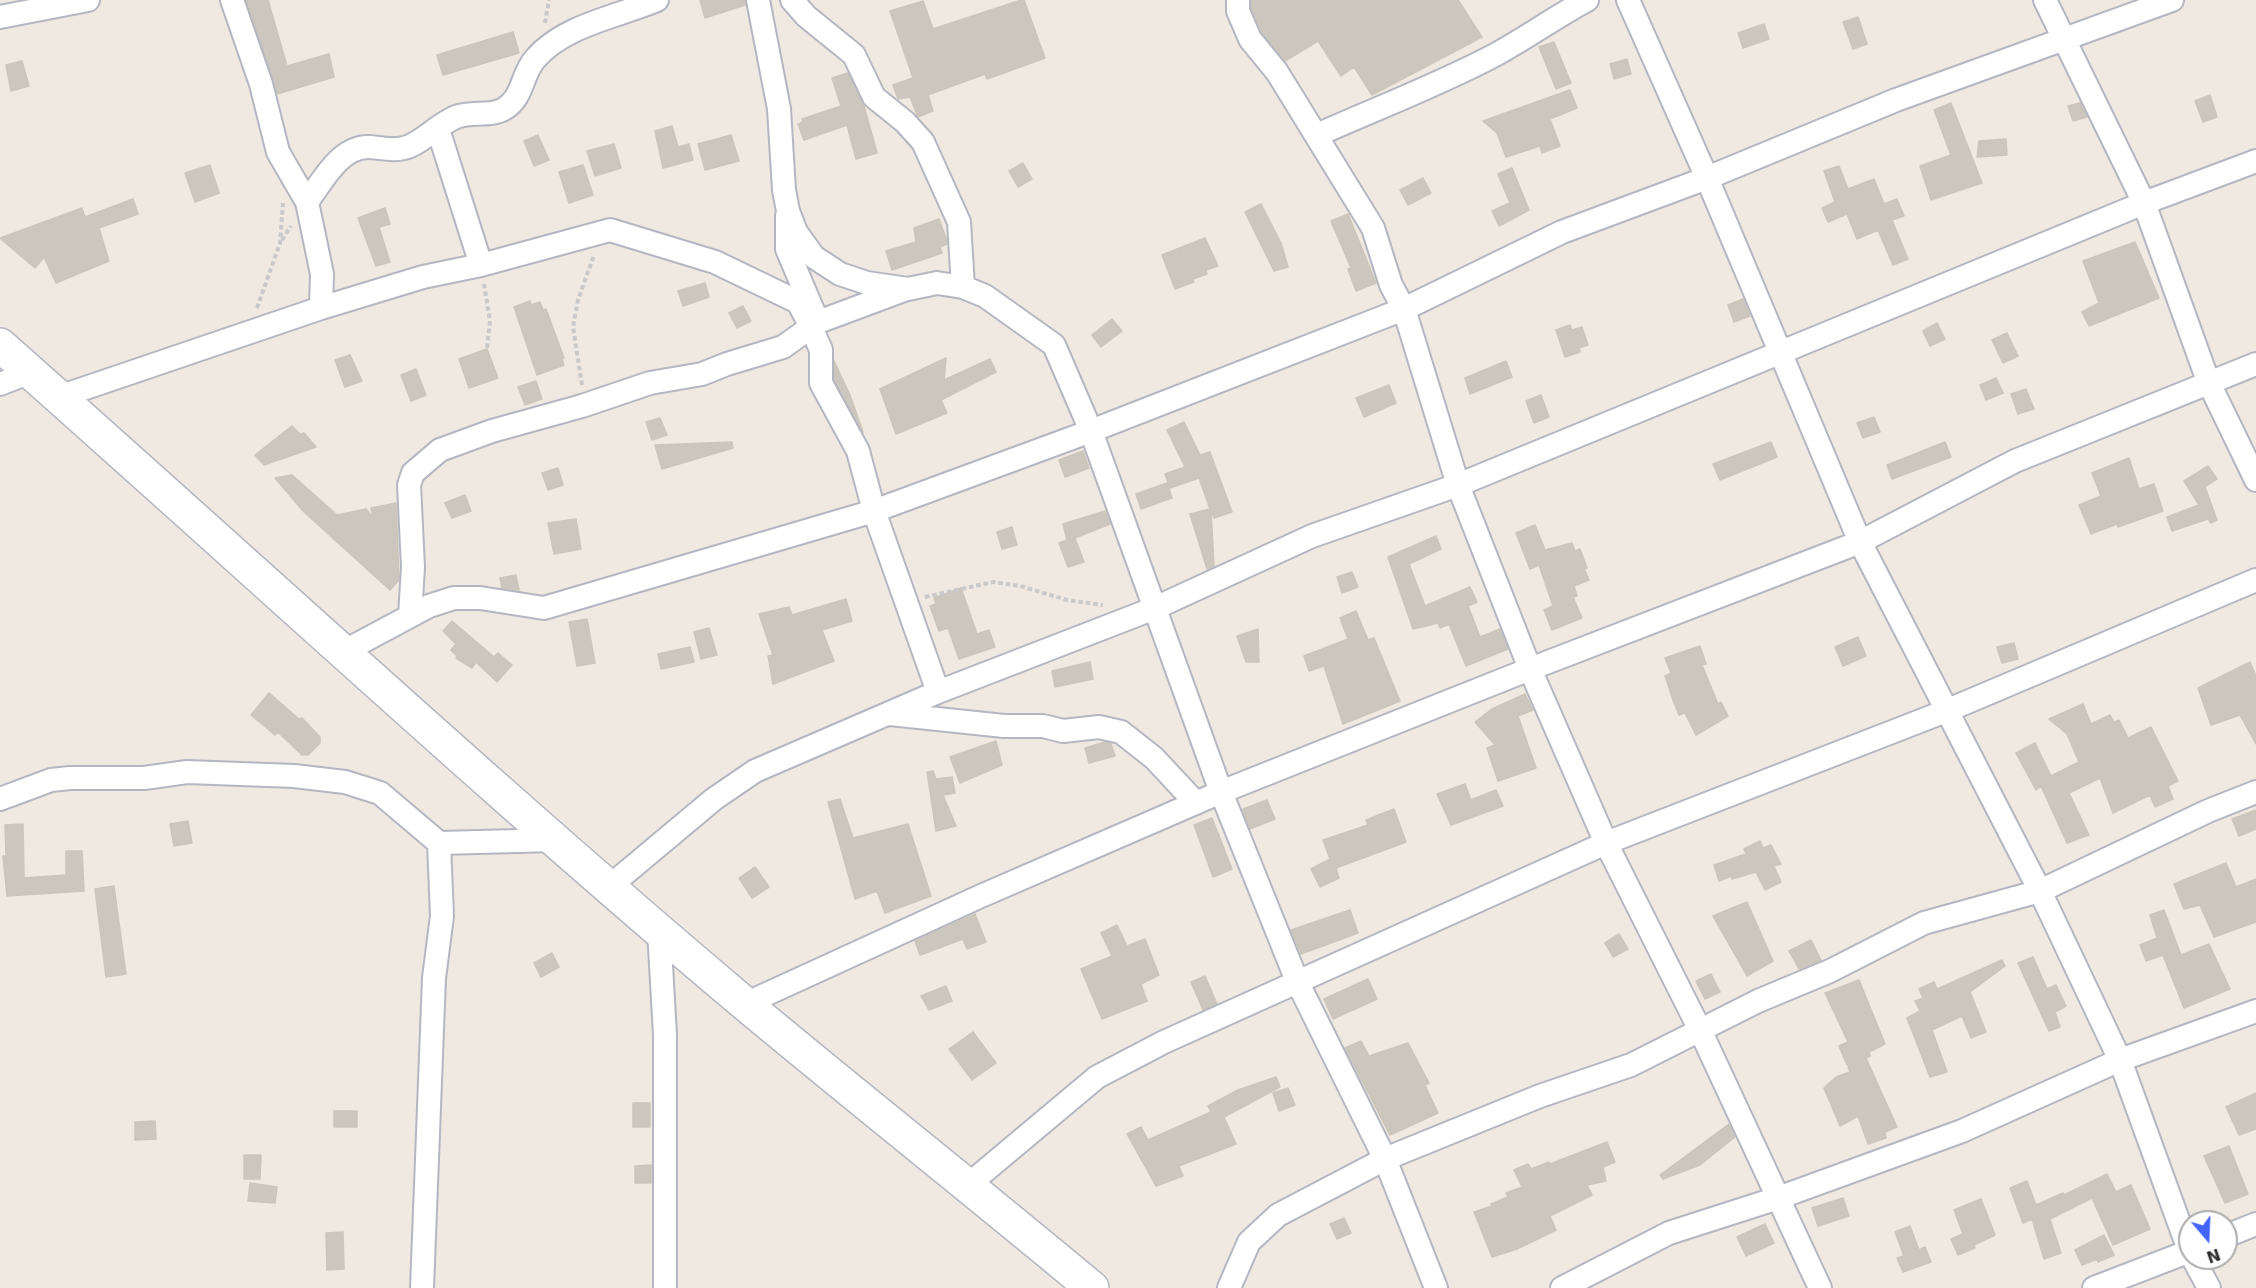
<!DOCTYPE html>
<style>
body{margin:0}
#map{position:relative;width:2256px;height:1288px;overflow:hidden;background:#efe9e1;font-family:"DejaVu Sans",sans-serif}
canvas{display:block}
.north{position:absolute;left:2178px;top:1210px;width:60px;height:60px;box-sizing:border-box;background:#fff;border:2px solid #ababab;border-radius:50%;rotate:161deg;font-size:16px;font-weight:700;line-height:24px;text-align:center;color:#2e2e2e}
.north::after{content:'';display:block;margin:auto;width:21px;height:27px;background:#4264fb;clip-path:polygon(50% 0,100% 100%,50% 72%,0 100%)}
</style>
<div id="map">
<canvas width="2256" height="1288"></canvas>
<div class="north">N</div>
</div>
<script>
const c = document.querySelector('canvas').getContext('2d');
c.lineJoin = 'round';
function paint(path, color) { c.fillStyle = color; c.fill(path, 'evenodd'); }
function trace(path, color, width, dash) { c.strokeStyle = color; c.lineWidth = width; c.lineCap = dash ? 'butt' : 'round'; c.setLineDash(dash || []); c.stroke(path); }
const building = new Path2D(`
 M246 0H268L287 66 329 54 334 77 277 94Z
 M700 0H745V5L705 18Z
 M1021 0H1024L1045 58 987 79 985 74 928 95 933 111 918 117 910 97 898 99 893 85 913 78 890 11 923 1 933 29Z
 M1251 0H1458L1482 37 1372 95 1354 67 1341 76 1318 41 1285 61 1262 32 1251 8Z
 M1858 17 1867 44 1853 49 1843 22Z
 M1764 24 1769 39 1743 48 1738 33Z
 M513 32 519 53 443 75 437 55Z
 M1554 42 1571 83 1556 89 1539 47Z
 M1627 59 1631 74 1614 79 1610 64Z
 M22 61 29 86 11 91 6 65Z
 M848 73 864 106 877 153 856 159 847 125 804 140 798 124 803 122 802 119 841 106 832 78Z
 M1570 90 1577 108 1550 119 1560 146 1542 153 1540 146 1506 157 1497 133 1483 121Z
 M2210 95 2217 117 2203 122 2195 101Z
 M1951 103 1982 183 1931 200 1920 166 1951 155 1934 110Z
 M2080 103 2087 117 2073 121 2068 106Z
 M672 126 678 147 689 144 693 160 663 168 655 131Z
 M538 135 549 160 534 166 524 141Z
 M731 135 739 161 705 170 698 144Z
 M2006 139 2007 155 1977 157 1979 141Z
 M614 144 621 168 595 176 587 151Z
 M1023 163 1032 179 1018 187 1009 171Z
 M210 165 219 193 195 202 185 173Z
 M583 165 593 195 569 203 559 172Z
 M1839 166 1848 189 1874 179 1884 204 1897 199 1904 216 1892 220 1908 259 1893 265 1878 230 1857 239 1847 214 1828 222 1822 208 1835 202 1824 171Z
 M1512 168 1529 210 1499 226 1492 211 1510 203 1498 174Z
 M1423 178 1431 193 1408 205 1400 190Z
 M133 199 138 214 99 228 109 261 56 283 44 257 35 268 0 238 82 208 85 217Z
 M1261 204 1281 243 1288 267 1274 271 1245 212Z
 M385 208 390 224 379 227 390 262 376 266 358 218Z
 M1348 214 1376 283 1356 291 1348 269 1351 268 1331 221Z
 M939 219 947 241V244L940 247 942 253 892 270 886 251 916 242 914 228Z
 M1205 238 1218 266 1206 270 1207 274 1193 279 1194 282 1175 289 1162 255Z
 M2135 242 2159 298 2089 326 2082 312 2099 303 2083 261Z
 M705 283 709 297 683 306 678 291Z
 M1743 299 1750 316 1734 322 1728 305Z
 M530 301 531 305 540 302 543 310 546 309 564 358 562 359 564 365 537 375 514 307Z
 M743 306 751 321 737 328 729 313Z
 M1112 319 1122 331 1101 347 1092 335Z
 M1937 323 1945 339 1930 346 1923 331Z
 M1570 325 1572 330 1582 327 1588 345 1579 348 1580 352 1565 357 1556 330Z
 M2007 333 2018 356 2003 363 1992 340Z
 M487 349 498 378 469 388 459 359Z
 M350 355 362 381 345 387 335 360Z
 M946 358 944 380 990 359 996 372 941 400 947 413 896 434 880 389Z
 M834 361 850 395 863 432 834 380Z
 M1506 361 1512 377 1470 394 1465 378Z
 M416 369 426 395 411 401 401 375Z
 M1996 378 2003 393 1986 400 1980 385Z
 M536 381 542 399 525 405 518 387Z
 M1389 385 1396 403 1364 417 1356 398Z
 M2026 389 2034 409 2018 414 2011 394Z
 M1541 395 1549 417 1534 423 1526 401Z
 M1874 417 1880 432 1863 438 1857 423Z
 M660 418 667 435 652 440 646 422Z
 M1184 422 1200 455 1210 452 1232 512 1214 518 1211 511 1214 566 1207 569 1190 514 1210 509 1199 478 1170 488 1165 474 1185 467 1167 430Z
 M292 426 300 434 304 433 316 447 264 465 255 455Z
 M732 442 733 448 662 469 655 445Z
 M1771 442 1777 457 1720 480 1713 464Z
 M1945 442 1951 457 1892 479 1887 465Z
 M1083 451 1089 468 1065 477 1059 460Z
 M2129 458 2139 489 2154 484 2163 511 2118 527 2117 524 2091 534 2079 505 2101 496 2092 473Z
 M2208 466 2217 479 2205 487 2217 520 2211 523 2208 519 2172 531 2167 517 2199 505 2184 481Z
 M558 468 563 485 548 490 542 473Z
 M292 475 337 515 366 509 373 518 371 508 396 503 399 580 390 590 303 511 275 478Z
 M1167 483 1172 498 1141 509 1136 494Z
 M465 495 471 511 452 518 445 503Z
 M1105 511 1110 524 1075 538 1084 562 1068 567 1059 543 1067 540 1063 524Z
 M576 519 581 549 554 554 548 523Z
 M1535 525 1545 550 1572 543 1575 551 1580 549 1587 568H1584L1589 580 1574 586 1577 596 1573 597 1582 618 1552 630 1544 610 1553 606 1539 565 1530 569 1516 533Z
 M1012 527 1017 545 1002 549 997 532Z
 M1436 536 1441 549 1409 564 1425 606 1470 587 1477 602 1468 606 1480 637 1500 629 1508 649 1466 666 1449 624 1440 628 1438 623 1413 629 1388 557Z
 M1352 572 1358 587 1342 593 1337 577Z
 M516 575 519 590 502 588 500 578Z
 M961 588 977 634 989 630 995 647 959 659 948 628 939 631 930 606 936 604 934 598Z
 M846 599 852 621 822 630 834 661 773 684 768 656 773 655 759 614 789 607 792 615Z
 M1356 611 1368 640 1374 638 1400 701 1343 724 1324 666 1309 671 1304 656 1348 639 1340 618Z
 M587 619 595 663 577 666 569 622Z
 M452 621 494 657 498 653 512 665 497 682 476 662 472 668 456 658 457 656 451 650 456 644 443 631Z
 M709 628 717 655 701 659 694 632Z
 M1258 629 1259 662H1246L1237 636Z
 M1858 637 1866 656 1843 666 1835 647Z
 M2014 643 2018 659 2002 663 1997 647Z
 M1700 646 1706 664 1702 665 1718 704 1721 702 1728 716 1696 735 1685 713 1679 715 1673 700 1665 676 1671 673 1665 658Z
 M690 647 694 662 661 669 658 654Z
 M1090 662 1093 679 1055 687 1052 671Z
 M2250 662 2256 676V744L2240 715 2211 725 2198 688Z
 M269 693 299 719 302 718 320 737V743L308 755H302L278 732 275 735 251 715Z
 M1525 694 1533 710 1518 716 1536 768 1498 781 1487 748 1495 745 1475 722 1492 709Z
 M2083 704 2091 724 2110 715 2114 722 2119 720 2128 738 2151 727 2178 781 2168 786 2173 799 2155 807 2150 795 2113 813 2100 778 2069 793 2089 835 2067 843 2041 786 2036 790 2016 753 2035 743 2051 776 2079 762 2067 734 2049 719Z
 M996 741 1002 765 960 783 950 757Z
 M1105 742 1111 744 1115 756 1089 763 1085 748Z
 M933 771 936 779 952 777 955 793 943 795 956 826 936 831 927 772Z
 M1465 784 1471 800 1496 790 1503 806 1451 825 1437 794Z
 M840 799 853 838 908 824 931 896 885 913 877 891 855 899 828 802Z
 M1267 800 1275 819 1250 829 1243 809Z
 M1394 809 1406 842 1336 868 1339 878 1320 887 1311 869 1330 859 1323 840 1368 825 1366 820Z
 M2256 810V829L2239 836 2232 819Z
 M1212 818 1232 869 1213 877 1194 825Z
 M188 821 192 843 174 846 170 824Z
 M23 824 24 878 66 875V851H82L84 891 7 896 3 856H6L5 825Z
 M1760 841 1763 848 1771 845 1781 864 1774 866 1781 882 1765 890 1756 872 1732 879 1731 876 1719 881 1714 865 1746 854 1744 849Z
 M2226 863 2236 887 2256 879V922L2214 937 2200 905 2184 909 2174 884Z
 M755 867 769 887 752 898 739 878Z
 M114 886 126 974 106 977 95 889Z
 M1747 902 1773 961 1747 976 1713 916Z
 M1350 910 1358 933 1301 954 1291 930Z
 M2164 910 2181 955 2209 944 2230 989 2184 1008 2163 955 2146 961 2140 945 2157 938 2150 915Z
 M975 914 986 942 967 949 963 939 920 955 915 941Z
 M1117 925 1127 946 1145 939 1159 975 1141 984 1147 1001 1102 1019 1081 969 1112 956 1101 933Z
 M1619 934 1628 949 1613 957 1605 943Z
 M1811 940 1821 960 1799 969 1789 951Z
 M552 953 559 967 541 977 534 963Z
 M2033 957 2047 989 2056 985 2066 1006 2055 1012 2060 1027 2049 1031 2018 963Z
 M2002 960 2005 966 1970 992 1986 1032 1971 1038 1962 1016 1932 1030 1947 1072 1930 1077 1907 1018 1920 1011 1915 1001 1923 998 1919 989 1934 982 1937 989Z
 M1711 974 1720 992 1705 999 1696 981Z
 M1205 976 1217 1004 1203 1010 1191 982Z
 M1368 979 1377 999 1333 1019 1324 999Z
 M1859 980 1885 1044 1869 1052 1870 1056 1866 1058 1897 1127 1885 1132 1886 1138 1868 1144 1858 1116 1840 1126 1824 1088 1836 1077 1850 1072 1848 1067 1851 1064 1847 1065 1839 1046 1848 1042 1825 993Z
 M946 986 952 1001 929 1010 921 996Z
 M973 1032 996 1063 972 1080 949 1049Z
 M1361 1041 1369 1056 1408 1043 1429 1083 1425 1085 1438 1113 1390 1135 1345 1048Z
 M1276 1077 1280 1087 1224 1117 1236 1144 1179 1166 1183 1176 1156 1186 1127 1134 1141 1127 1148 1140 1211 1112 1208 1106 1238 1090Z
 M1288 1088 1295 1105 1279 1111 1273 1093Z
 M2256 1093V1129L2239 1135 2226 1107Z
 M633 1103H650V1127H633Z
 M334 1111H357V1127H334Z
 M155 1121 156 1139 135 1140V1122Z
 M1729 1124 1735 1137 1700 1165 1663 1179 1660 1175Z
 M1607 1142 1615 1162 1603 1167 1606 1181 1587 1185 1592 1195 1550 1216 1556 1230 1517 1249 1492 1257 1474 1212 1492 1206 1491 1204 1508 1197 1506 1193 1522 1187 1514 1170 1528 1164 1531 1169 1549 1162 1550 1164Z
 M2229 1146 2248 1194 2225 1203 2204 1156Z
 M244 1155H261L260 1179H244Z
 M651 1165V1183H635V1166Z
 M2107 1174 2116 1192 2131 1185 2150 1229 2113 1245 2092 1198 2050 1219 2061 1253 2044 1259 2032 1219 2023 1223 2010 1188 2027 1181 2036 1205 2063 1193 2064 1195Z
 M250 1183 277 1187 275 1203 248 1201Z
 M1843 1198 1849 1216 1818 1226 1812 1208Z
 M1981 1199 1995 1235 1974 1245 1975 1248 1958 1255 1951 1239 1963 1234 1954 1210Z
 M1344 1218 1351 1233 1337 1239 1330 1224Z
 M1765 1224 1774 1243 1746 1256 1737 1237Z
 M1910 1226 1919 1250 1925 1247 1931 1262 1903 1272 1897 1258 1904 1256 1895 1232Z
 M343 1232 344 1269 327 1270 326 1233Z
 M2104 1235 2114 1255 2098 1262 2097 1259 2082 1265 2075 1250Z`);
paint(building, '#cbc7bf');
trace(building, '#cbc5ba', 1.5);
const minor = new Path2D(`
 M232 0 261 84 278 152 307 202 322 274 321 308
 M758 0 779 109 784 190 788 211 796 232 814 257 840 274 867 283 908 289 937 283 963 287 985 296 1054 345 1091 431 1221 792 1297 981 1385 1159 1436 1288
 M792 0 806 16 854 55 874 97 905 122 923 142 959 222 963 287
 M1238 0V11L1250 39 1277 72 1373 228 1391 285 1404 309 1562 232 1707 178 1896 100 2172 0
 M1628 0 1707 178 1860 542 2040 891 2120 1060 2190 1253
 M2045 0 2144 203 2208 381 2256 480
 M0 17 88 0
 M438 129 481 265
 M1317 135C1375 109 1436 86 1493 56 1525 39 1555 17 1587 0
 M307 202C322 182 340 146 369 147 382 148 397 152 410 146 426 139 439 124 456 117 471 111 491 117 504 109 524 97 521 75 535 59 564 25 617 17 657 0
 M787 216V249L814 313
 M0 384 31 372
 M59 397 321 308 423 277 481 265 610 230 715 262 798 302 811 327 821 350V383L858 451 874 511 938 692
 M410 616 413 567 409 485 413 473 440 450 492 431 582 406 650 383 702 374 727 364 783 347 818 322 904 290
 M343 652 429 606 454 598H480L544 608 874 511 1091 431 1404 309 1458 485 1530 669 1606 843 1701 1032 1820 1288
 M890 714 1004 726H1043L1063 731 1099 727 1121 732 1154 758 1196 803
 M0 799 51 780 70 778H144L187 772 294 776 345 782 380 793 439 843 557 840
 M610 886 714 799 755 771 938 692 1155 608 1312 536 1458 485 2144 203 2256 161
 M659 930 665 1035V1288
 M745 1004 981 896 1221 792 1530 669 1860 542 2015 461 2256 364
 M968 1185 1097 1077 1164 1042 1606 843 1946 711 2256 580
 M2226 1236 2256 1224
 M2193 1258 2209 1288
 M422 1288 434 978 442 916 439 843
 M1229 1288 1249 1242 1278 1215 1385 1159 1540 1096 1631 1065 1758 1001 1830 971 1924 923 2040 891 2208 811 2256 792
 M1562 1288 1669 1233 1778 1198 1962 1131 2120 1060 2256 1011
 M2094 1288 2190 1251`);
const secondary = new Path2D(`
 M0 345C248 564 491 790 744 1003 859 1099 977 1192 1092 1288`);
trace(minor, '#b4b7c1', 26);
trace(secondary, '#b4b7c1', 36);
trace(new Path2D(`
 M545 23 549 0
 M282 240 291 226
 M484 284 490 321 487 348
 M257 308 280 243 283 203
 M582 385 573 327 578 300 594 255
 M925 597 993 582 1020 586 1067 600 1103 605`), '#c9c9c9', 4, [4.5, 3]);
trace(minor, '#fff', 22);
trace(secondary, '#fff', 33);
</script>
